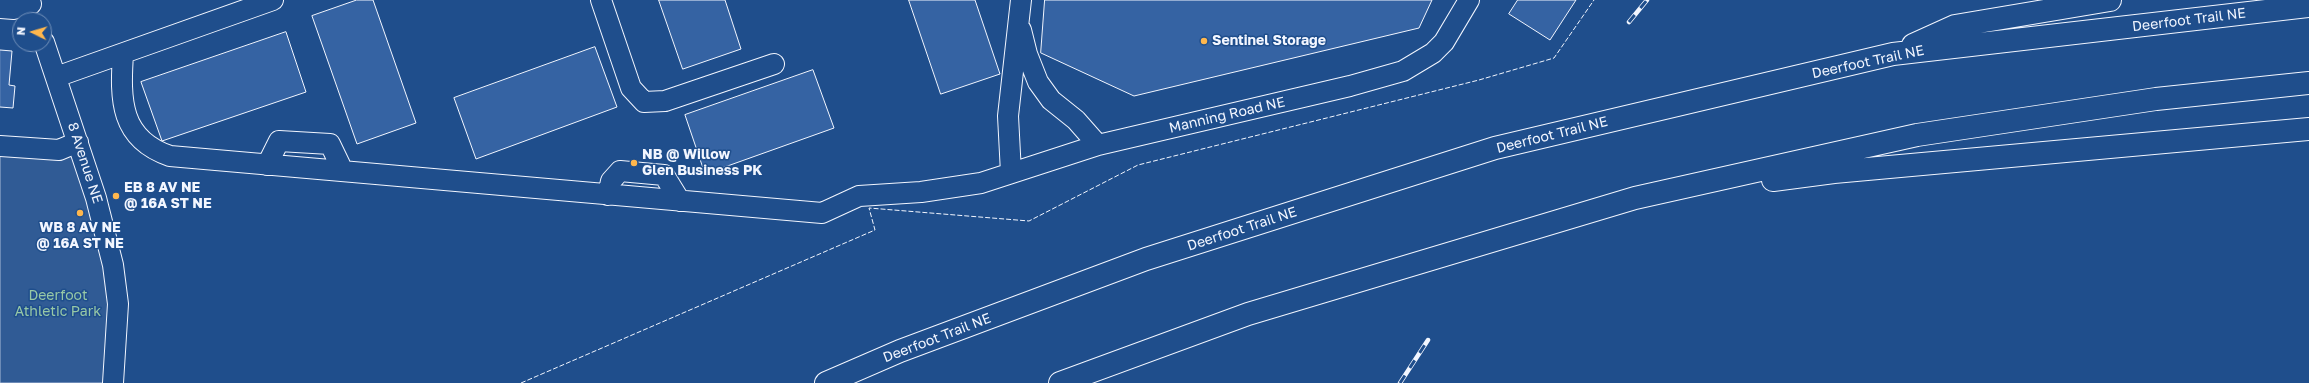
<!DOCTYPE html>
<style>
body{margin:0}
#map{position:relative;width:2309px;height:383px;overflow:hidden;background:#1f4e8c;font-family:"Golos Text",sans-serif}
canvas{display:block}
.north{position:absolute;left:12px;top:12px;width:40px;height:40px;box-sizing:border-box;background:#1f4e8c;border:1px solid #7391ba;border-radius:50%;rotate:275deg;font-size:11px;font-weight:700;line-height:16px;text-align:center;color:#f2f6ff}
.north::after{content:'';display:block;margin:auto;width:14px;height:18px;background:#ffb74d;clip-path:polygon(50% 0,100% 100%,50% 72%,0 100%)}
</style>
<div id="map">
<canvas width="2309" height="383"></canvas>
<div class="north">N</div>
</div>
<script>
const c = document.querySelector('canvas').getContext('2d');
c.lineJoin = 'round';
function paint(path, color) { c.fillStyle = color; c.fill(path, 'evenodd'); }
function trace(path, color, width, dash) { c.strokeStyle = color; c.lineWidth = width; c.lineCap = dash ? 'butt' : 'round'; c.setLineDash(dash || []); c.stroke(path); }
function write(font, color, halo, rows, align = 'center') {
  c.font = font + ' "Golos Text",sans-serif'; c.lineWidth = 3; c.setLineDash([]); c.textBaseline = 'middle'; c.strokeStyle = halo; c.fillStyle = color; for (const [text, x, y, turn = 0] of rows) {
    c.save(); c.translate(x, y); c.rotate((+turn || 0) * Math.PI / 180); c.textAlign = isNaN(turn) ? turn : align; if (halo) c.strokeText(text, 0, 0); c.fillText(text, 0, 0); c.restore();
  }
}
const built = new Path2D(`
 M78 142 106 232 113 383H0V146Z`);
paint(built, '#305b95');
trace(built, '#a8bbd7', 1);
const building = new Path2D(`
 M357 0H373L416 123 357 144 312 16Z
 M659 0H725L741 49 683 69Z
 M909 0H975L1000 74 941 94Z
 M1045 0H1432L1419 28 1134 96 1041 53Z
 M1518 0H1576L1550 40 1509 14Z
 M286 32 306 92 162 141 141 82Z
 M595 47 617 107 476 159 454 98Z
 M0 50 12 51 9 85 15 86 13 108 0 107Z
 M813 70 834 128 705 174 685 115Z`);
paint(building, '#3563a3');
trace(building, '#f2f6ff', 1);
const minor = new Path2D(`
 M601 0 631 88 644 102 665 101 774 64
 M0 8 14 9 31 4
 M1021 30 1027 54 1038 82 1051 100 1076 120 1098 145
 M44 42 96 198 113 265 118 304 113 383
 M123 54C120 100 120 139 170 156L822 213 859 196 921 192 981 183 1098 145 1350 86 1403 71 1433 53 1444 42 1469 0
 M56 77 273 0
 M0 146 59 150 78 142
 M267 165 279 141 330 144 343 171
 M1011 173 1008 116 1021 0
 M608 195 611 181 620 171 664 175 680 201`);
const highway = new Path2D(`
 M1913 45 1955 26 2110 0
 M1773 180 1834 172 2309 129
 M826 383 900 351 1146 259 1495 148 1893 54 2309 6
 M1060 383 1248 314 1635 198 1917 135 2156 99 2309 83`);
trace(minor, '#f2f6ff', 22);
trace(highway, '#f2f6ff', 24);
trace(minor, '#1f4e8c', 20);
trace(highway, '#1f4e8c', 22);
const rail = new Path2D(`
 M1629 22 1647 0
 M1400 383 1428 340`);
trace(rail, '#f2f6ff', 4.5);
trace(rail, '#1f4e8c', 3, [9]);
trace(new Path2D(`
 M521 383 875 230 869 208 1029 221 1138 165 1479 80 1554 58 1594 0`), '#f2f6ff', 1, [5, 2]);
for (const [x, y, r, color] of [
 [1204,41,4,"#ffb74d"],
 [634,163,4,"#ffb74d"],
 [116,196,4,"#ffb74d"],
 [80,213,4,"#ffb74d"]
]) { const dot = new Path2D(); dot.arc(x, y, r, 0, 2 * Math.PI); c.fillStyle = color; c.fill(dot); trace(dot, '#1f4e8c', 1.5); }
write('14px', '#f2f6ff', '#1f4e8c', [
 ["Deerfoot Trail NE",2189,20,-7],
 ["Deerfoot Trail NE",1868,62,-12],
 ["Manning Road NE",1227,115,-13],
 ["Deerfoot Trail NE",1552,135,-14],
 ["8 Avenue NE",85,163,72],
 ["Deerfoot Trail NE",1242,229,-18],
 ["Deerfoot Trail NE",937,338,-21]
]);
write('bold 14px', '#f2f6ff', '#1f4e8c', [
 ["Sentinel Storage",1212,41],
 ["NB @ Willow",642,155],
 ["Glen Business PK",642,171],
 ["EB 8 AV NE",124,188],
 ["@ 16A ST NE",124,204],
 ["WB 8 AV NE",80,228,"center"],
 ["@ 16A ST NE",80,244,"center"]
], 'left');
write('14px', '#97c8a6', '#1f4e8c', [
 ["Deerfoot",58,296],
 ["Athletic Park",58,312]
]);
</script>
